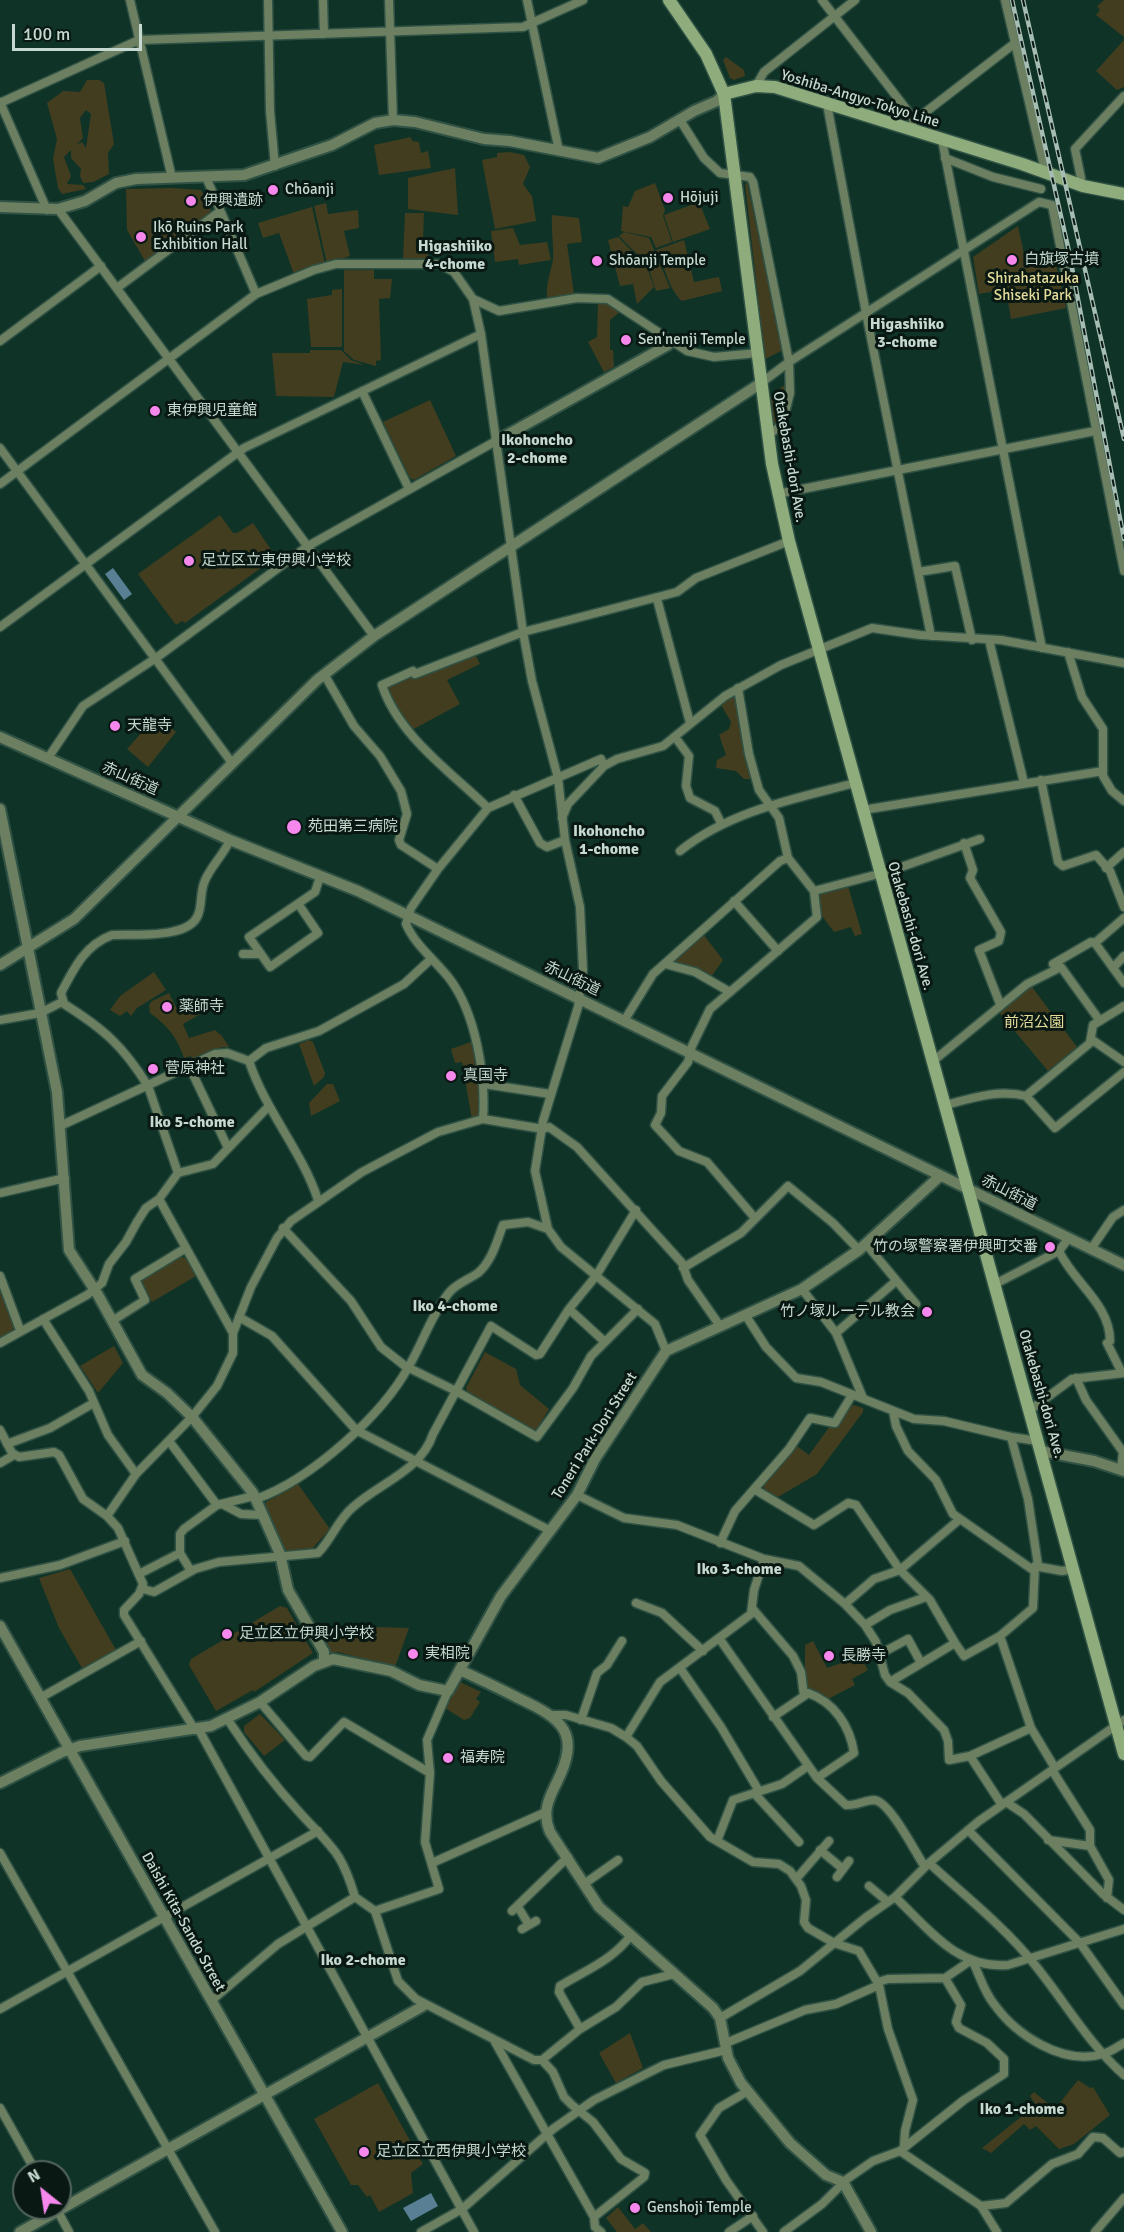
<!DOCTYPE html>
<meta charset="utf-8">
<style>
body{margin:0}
#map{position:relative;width:1124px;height:2232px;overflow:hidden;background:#0f3427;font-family:Signika,sans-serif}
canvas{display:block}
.north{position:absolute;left:12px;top:2160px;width:60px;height:60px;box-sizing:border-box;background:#091812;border:2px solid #54655e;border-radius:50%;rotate:330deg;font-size:16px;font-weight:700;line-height:24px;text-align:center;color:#c5d9d0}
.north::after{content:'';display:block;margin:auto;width:21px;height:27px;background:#f688ed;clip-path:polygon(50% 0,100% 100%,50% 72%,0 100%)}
.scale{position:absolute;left:12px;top:24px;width:130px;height:27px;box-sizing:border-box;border:3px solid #c5d9d0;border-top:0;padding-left:8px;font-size:18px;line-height:21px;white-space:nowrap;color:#c5d9d0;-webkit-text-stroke:4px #091812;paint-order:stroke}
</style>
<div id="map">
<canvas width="1124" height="2232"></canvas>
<div class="north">N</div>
<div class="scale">100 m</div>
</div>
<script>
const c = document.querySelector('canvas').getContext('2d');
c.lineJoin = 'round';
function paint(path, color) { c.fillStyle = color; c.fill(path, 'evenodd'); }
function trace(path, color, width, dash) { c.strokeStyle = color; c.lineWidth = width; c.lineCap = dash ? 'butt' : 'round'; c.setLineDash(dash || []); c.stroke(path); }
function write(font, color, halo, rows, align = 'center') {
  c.font = font + ' Signika,"Noto Sans JP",sans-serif'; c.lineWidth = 6; c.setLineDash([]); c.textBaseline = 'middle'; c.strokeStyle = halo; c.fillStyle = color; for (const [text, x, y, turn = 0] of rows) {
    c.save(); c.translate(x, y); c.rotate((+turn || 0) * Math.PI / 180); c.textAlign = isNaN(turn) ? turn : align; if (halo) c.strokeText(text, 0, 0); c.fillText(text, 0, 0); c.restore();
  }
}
paint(new Path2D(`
 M1104 0H1124V37L1096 15 1100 10 1097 6Z
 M1124 40V87L1117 90 1096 71Z
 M726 57 744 70 745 76 734 80 730 78 723 60Z
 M87 80H99L104 83 114 144 108 153 109 174 93 182 83 183 80 176 81 169 71 158V150L64 157 71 176 67 184 83 185 86 189 62 194 58 188 53 159 57 139 47 103 63 91 80 92ZM86 110 91 114 86 148 82 142 76 145 83 138 80 118Z
 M411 137 412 141 419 142 421 153 428 151 431 168 379 175 374 145Z
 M510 152 524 155 530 167 523 184 532 196 536 221 495 229 482 160 497 157V153Z
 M455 168 458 215 408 209V178Z
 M747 182 783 350 765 359 745 184Z
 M655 183 665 210 663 216 672 242 656 248 651 237 621 231 623 206 628 207 635 191Z
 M172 188 201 190 211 210 210 214 145 261 127 230 126 189Z
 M699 202 710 229 673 242 664 215Z
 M326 203 328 214 358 210 359 228 344 231 350 256 327 264 314 206Z
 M312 207 325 264 295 277 279 233 263 238 258 223Z
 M405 213H424L423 240H428V261L403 260Z
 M552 215 579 218 582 242 567 244 574 294 547 299C546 284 550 274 553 260 554 248 551 229 552 215Z
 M1018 226 1026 263 1054 256 1066 308 1011 319 1006 289 979 294 973 257Z
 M513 228 520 245 547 242 551 260 519 265 518 259 495 262 491 231Z
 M624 232 649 238 670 288 656 291 647 264 619 236Z
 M618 237 646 265 654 287 637 304 633 284 620 286 608 240Z
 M684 240 694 282 719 277 722 291 682 301C668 289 665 266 656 250Z
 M344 270H374V279H392L390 298 379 299 381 360 376 361V366L354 360 344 351Z
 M342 289V347H311L307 299 332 295V290Z
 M598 303 609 304 621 311 610 320V350H613L614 367 604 372 588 342 597 337Z
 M310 350H341L351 360 364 365 343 362 334 397 276 396 272 353H310Z
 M786 384 787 390 776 424 773 422 770 396Z
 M430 400 456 456 414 480 410 478 383 422Z
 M220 515 233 533H237L253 523 276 557 185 623 182 621 176 625 138 574Z
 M475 654 480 664 447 680 460 704 412 730 396 709 386 686 411 675 413 678Z
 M732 695 736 698 745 755 752 779H744L736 771 716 768 717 760 726 755 719 735 729 729 731 722 720 703Z
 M157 715 176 732 148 767 127 749Z
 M848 886 862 934 855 936 851 927 834 932 820 913 819 895Z
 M703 934 723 960 711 977 671 962Z
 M154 972 166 990 137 1008 131 1016 127 1011 120 1016 110 1010 120 996Z
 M1032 987 1077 1047 1048 1071 998 1011Z
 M169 993 177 1009H200L202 1013 183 1024 189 1038 215 1030 222 1036 229 1047H222L193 1061 191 1056 184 1058C177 1037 168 1026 150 1013L149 1005 152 1001Z
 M309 1040 313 1042 325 1073 324 1077 314 1086 299 1044Z
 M471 1042 478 1069 480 1115 472 1120 462 1062 455 1063 451 1049Z
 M327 1084H333L340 1101 311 1116 309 1103Z
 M181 1257 186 1258 196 1276 152 1302 141 1285 142 1280Z
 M0 1285 16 1327 0 1339Z
 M114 1346 123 1363 98 1393 80 1366Z
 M485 1352 516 1369 520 1385 549 1409 537 1429 532 1430 467 1392 466 1388Z
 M854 1405 863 1408V1412L817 1474 778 1497 765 1490 763 1486 797 1446 809 1455 830 1426 836 1427 849 1407Z
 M298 1484 330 1529 312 1549 285 1551 265 1507 266 1502Z
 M70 1569 116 1650 82 1668 59 1628 39 1578Z
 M280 1606 287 1608 313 1653 254 1692 253 1690 216 1711 189 1665 191 1659Z
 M368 1623 376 1627 409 1628 395 1667 338 1652 329 1654 323 1644 363 1629Z
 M813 1641 827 1668 860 1656 868 1670 852 1679 855 1685 828 1699 805 1687V1645Z
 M460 1682 481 1692 476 1699 480 1702 470 1718 464 1720 445 1708Z
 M260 1714 285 1740 264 1756 244 1732V1726Z
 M630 2033 643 2068 616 2083 599 2053Z
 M1078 2080 1090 2088 1093 2087 1110 2115 1074 2144 1059 2149 1036 2126 1030 2130 1024 2124 991 2153 982 2148 1036 2105 1030 2096 1034 2092 1055 2109Z
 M378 2083 423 2164 411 2173 413 2193 379 2212 370 2195 367 2197 358 2185H351L314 2119Z
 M618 2207 635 2229 643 2223 651 2232H617L606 2218Z`), '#423d1f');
paint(new Path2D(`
 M113 568 132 594 124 600 105 574Z
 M431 2193 438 2206 411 2221 403 2208Z`), '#587f93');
const minor = new Path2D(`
 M130 0 172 178
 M268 0 270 111 275 166
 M323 0 324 34
 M389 0 393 120
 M527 0 559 151
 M822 0 910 114 914 121 911 130
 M1005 0 1044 166
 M756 86 764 72 855 0
 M0 102 47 210
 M0 103 139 40 523 27 583 0
 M827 104 866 313 931 636
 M680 120 704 158 720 173 750 177 753 182 789 362 790 393 782 425 768 435
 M914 121 1015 43
 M942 140 1042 648
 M945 158 993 177 1041 189
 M1081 178 1075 149 1124 96
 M58 209 374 636
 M117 288 219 212
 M256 294 314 270 336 264H439L454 272 473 299 481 334 523 632 532 681 558 778 565 840 580 907 583 970 578 1007 543 1121 535 1171 548 1229 561 1247 655 1324 666 1351
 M473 299 499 311 577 298 608 299 687 351 714 357 758 353
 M0 341 101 266
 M761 383 789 362 1039 202 1052 205 1124 571
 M362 391 409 489
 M0 448 232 763
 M0 484 256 294 206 177
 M777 494 1095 431
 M918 572 955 566 972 640
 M657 599 690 723
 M0 627 244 448 481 334
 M989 640 1024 783
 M1068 652 1082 697 1103 729V776L1112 791 1124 801
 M324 674 354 726 380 756 401 791 407 814 399 840 401 845 438 869
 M675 737 689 756 686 786 690 798 715 811 721 823
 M48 758 83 706 156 658 308 546 496 441
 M1041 780 1058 862 1063 866 1096 855 1110 871 1124 907
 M514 795 540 843 547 847 565 840
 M488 808C451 772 398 735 382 685L413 671 415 674 523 632 677 592 696 578 789 541
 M863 810 1103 771
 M562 818 568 804 604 766
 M964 843 973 870 970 878 1001 932 999 941 979 950 1000 1004
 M680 851C730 811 794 799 855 783
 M1106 868 1124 852
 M814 891 890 871 980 839
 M734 901 778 951
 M299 905 318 933 270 967 249 937 315 892 320 877
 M1095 943 1124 983
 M243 954H261
 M665 964 695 972 730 992 817 917 814 891 788 858 779 818 759 790 749 754 738 688
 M1113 968 1124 956
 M1056 969 1053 964 1091 942 1095 943 1124 918
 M730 992 710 1009 692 1046 688 1062 662 1096 661 1113 655 1125 679 1151 707 1162 754 1217
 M0 1020 40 1013 62 1002
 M624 1021 653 974 780 861 788 858
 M1091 1039 1124 1062
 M249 1061C266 1112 302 1151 318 1200
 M932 1062 1027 984 1061 967 1100 1021
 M190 1068 228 1148
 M484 1084 550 1094
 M1026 1096 1055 1128 1124 1072
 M946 1105C972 1098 999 1089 1026 1096L1090 1043 1093 1025 1124 1006
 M483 1119C486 1076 476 1013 449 978 434 959 415 945 406 924L411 908 438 869 488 808 601 759 604 766 617 759 663 746 725 696 781 665 872 628 920 635 1001 640 1124 663
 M60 1126 215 1054 227 1053 249 1061 266 1048 319 1031 404 984 431 959
 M178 1173 148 1086C123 1046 104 1029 64 1004L61 993C74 968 85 945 112 935 135 934 189 939 198 915 202 906 200 894 204 883 209 868 223 856 230 840
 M0 1193 65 1178
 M159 1199 233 1333
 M283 1228 351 1301 381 1347 405 1366 456 1391 537 1437 573 1388 591 1356 638 1309
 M866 1244 916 1304
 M1091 1249 1113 1217 1124 1210
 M1059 1251C1074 1283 1110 1304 1110 1341L1107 1343 1122 1373
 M683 1268 741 1233 788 1186 833 1223 859 1250
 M0 1276 20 1330
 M995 1284 1059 1251 1068 1239
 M802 1289 836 1333 863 1398
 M569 1309 605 1342
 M746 1316 766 1347 796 1378 821 1382 914 1419 944 1421 1011 1437
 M239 1317 272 1336 356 1430 549 1530
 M43 1319 89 1391 108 1435 136 1474
 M112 1321 145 1300 135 1279 186 1248
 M836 1333 896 1281
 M0 1343 87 1295 102 1283 109 1264 126 1242 137 1222 146 1208 159 1199 178 1173 213 1164 268 1107
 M1076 1378 1086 1400 1123 1452 1121 1470
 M1030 1410 1072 1379 1124 1373
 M893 1411 896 1426 908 1451 936 1480 953 1514 1033 1570
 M0 1430 12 1453 19 1457 54 1452 59 1455 83 1499 107 1516 118 1528 143 1584 139 1594 124 1610V1615L195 1730
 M169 1441 217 1505
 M1038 1441 1011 1437 1028 1499 1038 1565
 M7 1444 50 1428 92 1404
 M0 1463 14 1455
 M754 1489 814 1525 848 1503 856 1505 900 1570 930 1600 955 1643
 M577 1495 624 1518 677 1525 764 1559 799 1566 845 1604 865 1625 876 1642 885 1675 890 1682 908 1693 944 1730 948 1741 949 1760 970 1756 1031 1728
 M256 1499C310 1480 382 1416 409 1366 423 1342 431 1316 448 1294 455 1284 468 1280 478 1273 492 1261 497 1241 503 1225L528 1222 548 1229
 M224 1505 241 1514 263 1515
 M107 1516 136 1474 192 1417 217 1386 233 1353V1333L251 1287 277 1238 291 1221 362 1172 438 1132 483 1119 543 1129 549 1127 577 1147 682 1263 688 1280 720 1326
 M720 1543 735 1511 789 1449 810 1418 835 1423 852 1395
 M180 1553 191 1571
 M139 1574 180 1553V1534L184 1529 217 1505 254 1496
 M0 1578 60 1565 125 1541
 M143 1589 154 1592 195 1569 219 1562 318 1553C331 1540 338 1520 352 1508 379 1483 421 1471 433 1434L491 1326 536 1355 540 1354 569 1309 596 1276 636 1210
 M636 1603 662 1613 703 1651
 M845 1604 874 1579 900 1570 960 1519
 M752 1608 793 1656 801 1672 804 1696 773 1717
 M865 1625 890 1610 926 1597
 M1000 1636 1031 1728 1055 1768
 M719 1638 817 1778 846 1805C856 1806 865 1800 874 1800 890 1801 916 1854 925 1867
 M880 1654 908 1639 921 1663
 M680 1668 721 1727 759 1791
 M890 1682 955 1643 964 1656 1000 1636 1033 1608 1035 1566 1062 1571 1073 1569
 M804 1696 808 1693C834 1702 850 1726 854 1753L817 1778
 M40 1698 141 1641
 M553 1715H566L611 1728 626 1737 637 1746 661 1781 710 1837 753 1862 779 1864 790 1871 801 1886 806 1900 804 1922 808 1928 834 1943 859 1951 879 1985 888 2029 913 2100 905 2131 904 2146
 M228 1720C249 1752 274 1785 301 1814 332 1848 341 1850 355 1897
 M581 1720 597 1673 607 1665 622 1641
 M199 1730 474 2232
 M626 1737 660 1682 751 1614 754 1590 764 1559
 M970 1756 1002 1805
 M1052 1770 1090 1830V1846
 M430 1773 427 1740 448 1691
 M754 1793 799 1842
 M1006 1802 1024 1814 1103 1894 1124 1910
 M968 1830 1080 1943 1124 2005
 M1048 1840 1090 1846 1109 1880 1107 1898
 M717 1841 733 1800 782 1784 808 1766
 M820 1850 843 1869
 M0 1853 215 2232
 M432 1863 546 1812
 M929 1863C963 1894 1007 1929 1035 1965 1065 2002 1088 2043 1124 2075
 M837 1877 849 1861
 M796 1879 829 1841
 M584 1884 618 1860
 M869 1886 888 1902
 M895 1897C929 1929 957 1969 1008 1965L1124 1929
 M518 1907 529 1925
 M375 1911 398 1981 416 1999 534 2060H542L580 2029 616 2007 642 1982 674 1974
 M512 1911 568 1857
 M522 1929 536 1921
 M973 1962C980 1976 984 1992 994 2004 1016 2035 1063 2066 1103 2054 1111 2052 1117 2047 1124 2043
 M878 1982 888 1979 945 1978 970 1961
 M211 2001 278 1944 355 1897 375 1911 439 1889 425 1842 430 1773 344 1722 310 1757 306 1756 260 1702
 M0 2009 318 1831
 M720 2018 800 1971 865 1918 895 1897 929 1863 979 1821 1124 1720
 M580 2029 559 1992 560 1986C586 1970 613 1960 631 1935
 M495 2042 594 2217 595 2227 601 2232
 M726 2043 805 2010 836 2004 879 1985
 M542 2060 553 2072 564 2097 572 2105 593 2122 621 2159 645 2173 644 2177 594 2217
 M748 2091 719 2108 700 2135 726 2180 763 2232
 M0 2108 36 2172
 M900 2151 981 2206 997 2232
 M981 2206 1006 2203 1052 2164 1078 2154 1093 2137 1103 2138 1120 2153 1124 2152
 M56 2208 69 2232
 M421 2232 462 2209 553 2129 594 2100 664 2065 726 2050
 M729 2232 753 2216
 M784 2232 822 2204 847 2179 873 2161 900 2151 964 2100 1004 2074V2059L987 2043 959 2028 956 2022 961 2005 945 1978
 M1095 2232 1124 2198`);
const tertiary = new Path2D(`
 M0 207 58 209 85 201 116 183 136 179 244 175 332 145 375 123 393 120 415 122 484 139 510 141 598 158 650 137 694 111 717 101 724 94
 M496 441 668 345
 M0 737 230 840 358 891 1124 1265
 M0 809 57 1092 69 1250 98 1295 142 1375 167 1393 192 1417 253 1493 280 1554 288 1590 324 1652V1662
 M0 965 74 919 317 680 374 636 761 383
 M1041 1451 1094 1461 1124 1471
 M0 1626 342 2232
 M460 1670C479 1679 499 1688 518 1698 563 1719 582 1733 556 1784 548 1800 542 1813 550 1832L599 1907 713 2008 720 2018 728 2058 741 2083 790 2143 826 2175 843 2182 871 2232
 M0 1783 62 1752 80 1746 211 1726 260 1702 314 1666 333 1659 391 1671 419 1685 448 1691 501 1596 577 1495 595 1459 666 1351 802 1289 859 1250 940 1176
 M20 2232 423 2006`);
const secondary = new Path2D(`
 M669 0 706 54 724 94 772 464 789 541 1124 1754
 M724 94 756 86 775 87 1022 164 1083 186 1124 194`);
trace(minor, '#305245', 11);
trace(tertiary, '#305245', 14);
trace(secondary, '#305245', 15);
trace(minor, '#6c7f60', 8);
trace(tertiary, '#6c7f60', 10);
trace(secondary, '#8fad7c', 12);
const rail = new Path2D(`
 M1012 0 1068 247 1124 539
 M1023 0 1124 439`);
trace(rail, '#a6bdb3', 4.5);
trace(rail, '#091812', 2, [7]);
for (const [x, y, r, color] of [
 [273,190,6,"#f688ed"],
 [668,198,6,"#f688ed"],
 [191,201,6,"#f688ed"],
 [141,237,6,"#f688ed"],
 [1012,260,6,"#f688ed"],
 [597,261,6,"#f688ed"],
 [626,340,6,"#f688ed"],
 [155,411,6,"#f688ed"],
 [189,561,6,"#f688ed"],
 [115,726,6,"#f688ed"],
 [294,827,8,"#f688ed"],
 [167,1007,6,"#f688ed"],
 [153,1069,6,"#f688ed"],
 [451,1076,6,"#f688ed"],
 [1050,1247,6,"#f688ed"],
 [927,1312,6,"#f688ed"],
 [227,1634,6,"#f688ed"],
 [413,1654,6,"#f688ed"],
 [829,1656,6,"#f688ed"],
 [448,1758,6,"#f688ed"],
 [364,2152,6,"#f688ed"],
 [635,2208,6,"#f688ed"]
]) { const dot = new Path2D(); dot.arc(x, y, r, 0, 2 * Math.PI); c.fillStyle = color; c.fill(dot); trace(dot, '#091812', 2); }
write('15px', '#c5d9d0', '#091812', [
 ["Yoshiba-Angyo-Tokyo Line",860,99,17],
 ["Otakebashi-dori Ave.",789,457,80],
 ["赤山街道",130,779,24],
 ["Otakebashi-dori Ave.",910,926,74],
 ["赤山街道",572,979,26],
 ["赤山街道",1009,1193,27],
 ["Otakebashi-dori Ave.",1041,1394,74],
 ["Toneri Park-Dori Street",595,1436,-58],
 ["Daishi Kita-Sando Street",183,1922,61]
]);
write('15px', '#c5d9d0', '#091812', [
 ["Chōanji",285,190],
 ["Hōjuji",680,198],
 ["伊興遺跡",203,201],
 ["Ikō Ruins Park",153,228],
 ["Exhibition Hall",153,245],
 ["白旗塚古墳",1024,260],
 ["Shōanji Temple",609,261],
 ["Sen'nenji Temple",638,340],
 ["東伊興児童館",167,411],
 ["足立区立東伊興小学校",201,561],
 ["天龍寺",127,726],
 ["苑田第三病院",308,827],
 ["薬師寺",179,1007],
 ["菅原神社",165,1069],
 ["真国寺",463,1076],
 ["竹の塚警察署伊興町交番",1038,1247,"right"],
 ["竹ノ塚ルーテル教会",915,1312,"right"],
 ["足立区立伊興小学校",239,1634],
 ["実相院",425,1654],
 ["長勝寺",841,1656],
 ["福寿院",460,1758],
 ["足立区立西伊興小学校",376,2152],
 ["Genshoji Temple",647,2208]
], 'left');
write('15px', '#e6dd9c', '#091812', [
 ["Shirahatazuka",1033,279],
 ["Shiseki Park",1033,296],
 ["前沼公園",1034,1023]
]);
write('bold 16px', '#c5d9d0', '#091812', [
 ["Higashiiko",455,247],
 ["4-chome",455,265],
 ["Higashiiko",907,325],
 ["3-chome",907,343],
 ["Ikohoncho",537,441],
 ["2-chome",537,459],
 ["Ikohoncho",609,832],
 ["1-chome",609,850],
 ["Iko 5-chome",192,1123],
 ["Iko 4-chome",455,1307],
 ["Iko 3-chome",739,1570],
 ["Iko 2-chome",363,1961],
 ["Iko 1-chome",1022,2110]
]);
</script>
